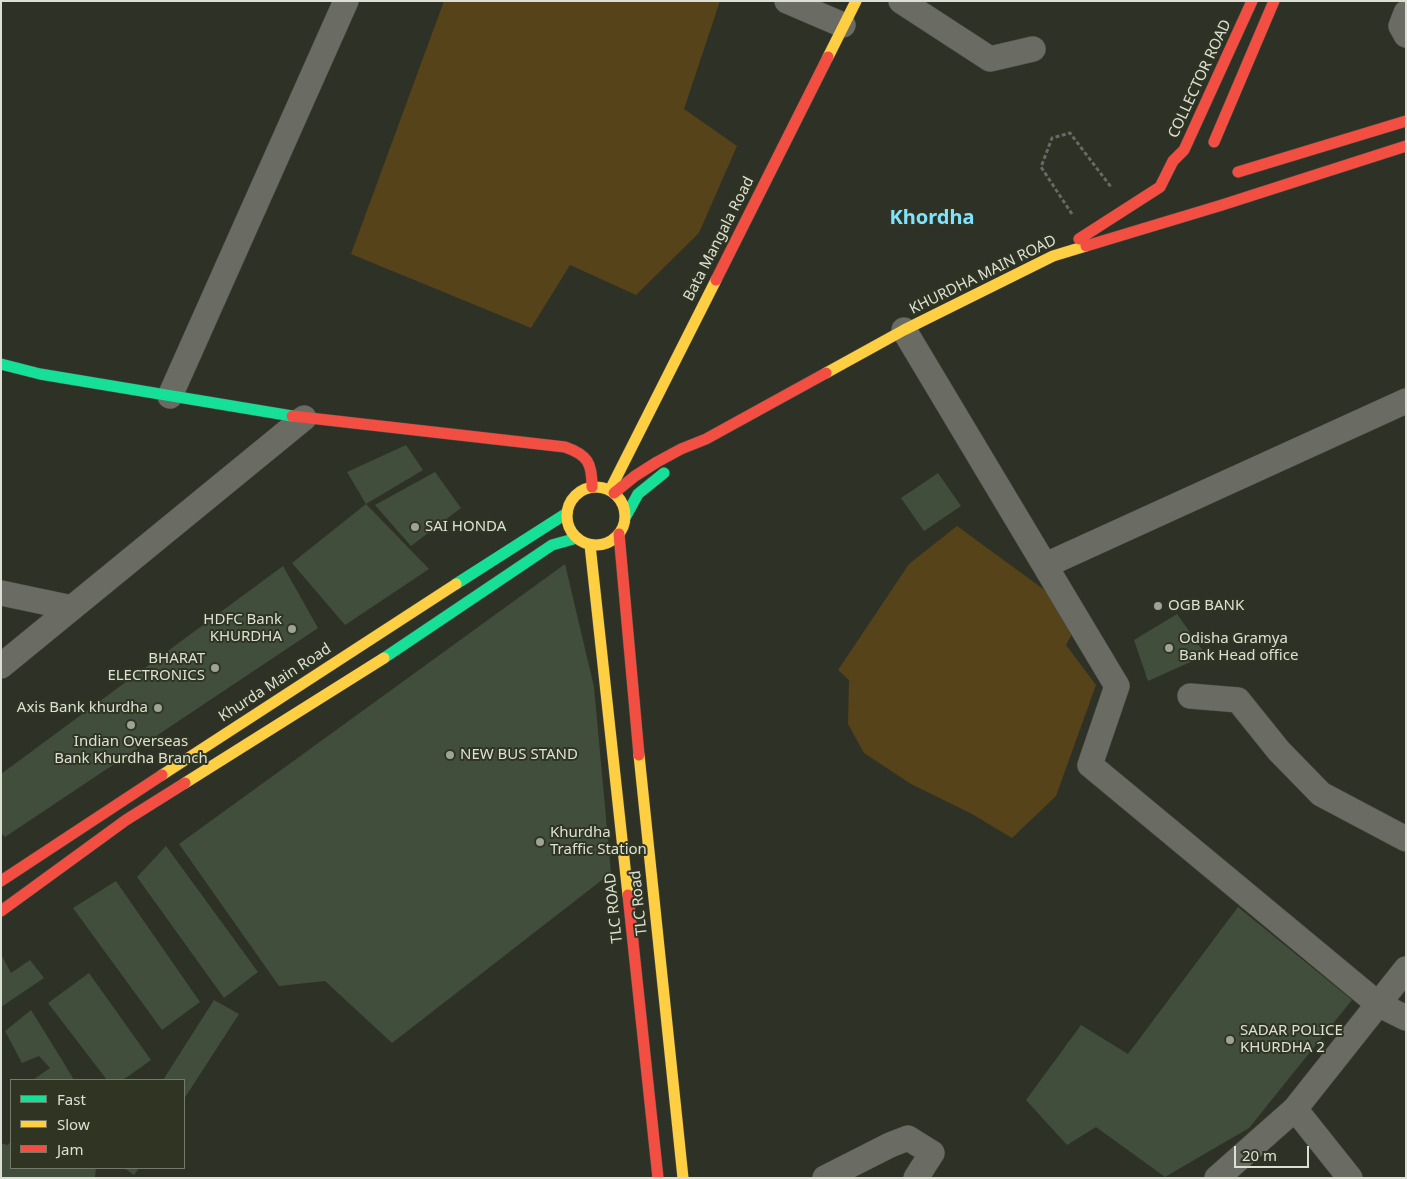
<!DOCTYPE html>
<style>
body{margin:0}
#map{position:relative;width:1407px;height:1179px;overflow:hidden;background:#2e3126;font-family:"Noto Sans",sans-serif}
canvas{display:block}
.frame{position:absolute;inset:0;border:2px solid #dce0d4;pointer-events:none}
.legend{position:absolute;left:10px;top:1079px;width:175px;height:90px;box-sizing:border-box;background:#2f3522;border:1px solid #747969;margin:0;padding:6px 9px;list-style:none;font-size:15px;color:#dce0d4}
.legend li{display:flex;align-items:center;gap:10px;height:25px}
.legend b{width:25px;border:1px solid #747969}
.scale{position:absolute;left:1234px;top:1146px;width:75px;height:22px;box-sizing:border-box;border:2px solid #dce0d4;border-top:0;padding-left:6px;font-size:15px;line-height:18px;white-space:nowrap;color:#dce0d4;-webkit-text-stroke:4px #2f3522;paint-order:stroke}
</style>
<div id="map">
<canvas width="1407" height="1179"></canvas>
<div class="frame"></div>
<ul class="legend">
<li><b style="height:6px;background:#16e098"></b>Fast</li>
<li><b style="height:6px;background:#ffcf43"></b>Slow</li>
<li><b style="height:6px;background:#f24e42"></b>Jam</li>
</ul>
<div class="scale">20 m</div>
</div>
<script>
const c = document.querySelector('canvas').getContext('2d');
c.lineJoin = 'round';
function paint(path, color) { c.fillStyle = color; c.fill(path, 'evenodd'); }
function trace(path, color, width, dash) { c.strokeStyle = color; c.lineWidth = width; c.lineCap = dash ? 'butt' : 'round'; c.setLineDash(dash || []); c.stroke(path); }
function write(font, color, halo, rows, align = 'center') {
  c.font = font + ' "Noto Sans",sans-serif'; c.lineWidth = 4; c.setLineDash([]); c.textBaseline = 'middle'; c.strokeStyle = halo; c.fillStyle = color; for (const [text, x, y, turn = 0] of rows) {
    c.save(); c.translate(x, y); c.rotate((+turn || 0) * Math.PI / 180); c.textAlign = isNaN(turn) ? turn : align; if (halo) c.strokeText(text, 0, 0); c.fillText(text, 0, 0); c.restore();
  }
}
paint(new Path2D(`
 M444 1H720L684 109 737 146 699 233 636 295 570 265 531 328 351 254Z
 M957 526 1050 594 1079 621 1066 645 1096 685 1056 796 1012 838 972 814 911 784 864 753 848 724 849 680 838 670 909 564Z`), '#56431a');
paint(new Path2D(`
 M406 445 423 470 366 504 429 569 345 625 292 563 366 504 347 472Z
 M435 472 461 508 411 546 375 505Z
 M938 473 961 506 924 531 901 498Z
 M565 564 594 687 611 873 392 1043 325 981 279 986 179 844Z
 M283 566 318 628 5 837 1 833V774Z
 M1177 614 1206 655 1148 681 1134 640Z
 M166 846 258 972 224 998 137 877Z
 M116 881 200 1002 162 1030 73 908Z
 M1238 907 1352 1000 1249 1128 1165 1177 1096 1127 1067 1145 1026 1100 1081 1025 1128 1054Z
 M1 954 11 973 30 960 44 978 1 1007Z
 M89 973 151 1060 123 1080H107L48 1003Z
 M214 1000 239 1014 184 1099V1080H163Z
 M31 1010 62 1060 74 1080H33L50 1068 39 1056 22 1063 5 1031Z
 M11 1142V1168H96L95 1178H1V1143L7 1145Z
 M124 1168H139L134 1175Z`), '#424e3c');
const street = new Path2D(`
 M787 1 843 25
 M901 1 990 59 1033 49
 M1406 13 1401 26 1406 35
 M904 330 1117 686 1090 765 1378 1004 1406 1018
 M170 396 346 1
 M1046 565 1406 401
 M1 593 72 608
 M1 666 304 418
 M1190 696 1238 700 1279 751 1321 794 1406 839
 M1295 1109 1350 1178
 M825 1178 890 1145 908 1138 932 1153 916 1178
 M1217 1178 1295 1109 1406 969`);
const fast = new Path2D(`
 M1 364 40 374 292 416
 M626 516 638 494 664 473
 M456 584 567 513
 M384 658 552 545 577 538`);
const slow = new Path2D(`
 M828 57 856 1
 M826 373 904 330 1053 256 1086 246
 M567 516a29 29 0 1 1 58 0a29 29 0 1 1-58 0Z
 M610 490 716 280
 M590 545 628 895
 M639 755 683 1178
 M162 775 456 584
 M185 783 384 658`);
const jam = new Path2D(`
 M1214 142 1274 1
 M1238 172 1406 121
 M1079 239 1160 187 1173 161 1184 150 1252 1
 M1086 246 1222 205 1406 146
 M716 280 828 57
 M292 416 565 447C588 455 592 463 592 487
 M614 493 635 476 657 462 681 449 706 439 826 373
 M619 534 639 755
 M1 881 162 775
 M628 895 658 1178
 M1 911 126 820 185 783`);
trace(street, '#494c43', 26);
trace(fast, '#494c43', 12);
trace(slow, '#494c43', 12);
trace(jam, '#494c43', 12);
trace(new Path2D(`
 M1072 214 1041 167 1052 138 1070 133 1111 187`), '#676962', 3, [4, 2.5]);
trace(street, '#6a6c64', 25);
trace(fast, '#16e098', 11);
trace(slow, '#ffcf43', 11);
trace(jam, '#f24e42', 11);
for (const [x, y, r, color] of [
 [415,527,5,"#9fa397"],
 [1158,606,5,"#9fa397"],
 [292,629,5,"#9fa397"],
 [1169,648,5,"#9fa397"],
 [215,668,5,"#9fa397"],
 [158,708,5,"#9fa397"],
 [131,725,5,"#9fa397"],
 [450,755,5,"#9fa397"],
 [540,842,5,"#9fa397"],
 [1230,1040,5,"#9fa397"]
]) { const dot = new Path2D(); dot.arc(x, y, r, 0, 2 * Math.PI); c.fillStyle = color; c.fill(dot); trace(dot, '#2f3522', 2); }
write('15px', '#dce0d4', '#2f3522', [
 ["COLLECTOR ROAD",1200,79,-65],
 ["Bata Mangala Road",719,239,-63],
 ["KHURDHA MAIN ROAD",983,275,-26],
 ["Khurda Main Road",275,683,-33],
 ["TLC Road",639,903,-96],
 ["TLC ROAD",614,908,-96]
]);
write('15px', '#dce0d4', '#2f3522', [
 ["SAI HONDA",425,527],
 ["OGB BANK",1168,606],
 ["HDFC Bank",282,620,"right"],
 ["KHURDHA",282,637,"right"],
 ["Odisha Gramya",1179,639],
 ["Bank Head office",1179,656],
 ["BHARAT",205,659,"right"],
 ["ELECTRONICS",205,676,"right"],
 ["Axis Bank khurdha",148,708,"right"],
 ["Indian Overseas",131,742,"center"],
 ["Bank Khurdha Branch",131,759,"center"],
 ["NEW BUS STAND",460,755],
 ["Khurdha",550,833],
 ["Traffic Station",550,850],
 ["SADAR POLICE",1240,1031],
 ["KHURDHA 2",1240,1048]
], 'left');
write('bold 20px', '#80e2fe', '#2f3522', [
 ["Khordha",932,218]
]);
</script>
